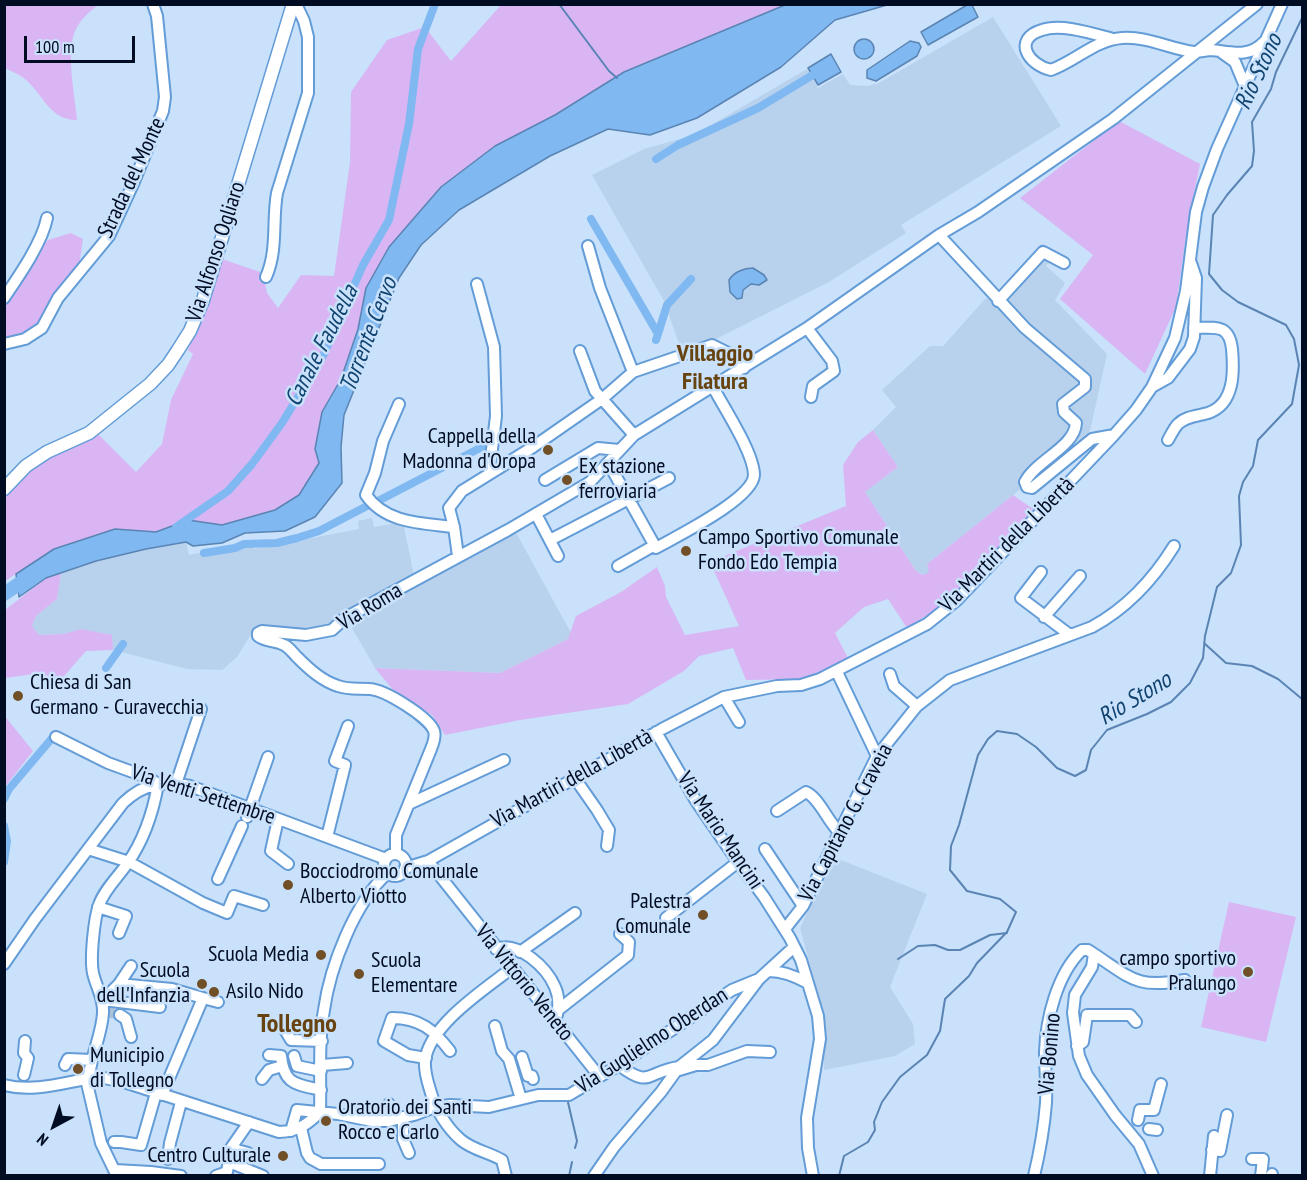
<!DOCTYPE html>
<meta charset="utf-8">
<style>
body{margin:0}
#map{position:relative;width:1307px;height:1180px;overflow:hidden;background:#c9e1fa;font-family:"PT Sans Narrow",sans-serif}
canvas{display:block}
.frame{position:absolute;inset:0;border:6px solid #000c22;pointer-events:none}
.north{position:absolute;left:24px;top:1096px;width:60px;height:60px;-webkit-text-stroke:4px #c9e1fa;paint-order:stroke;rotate:220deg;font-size:16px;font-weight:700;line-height:24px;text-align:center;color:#000c22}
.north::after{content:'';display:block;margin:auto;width:21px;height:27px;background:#000c22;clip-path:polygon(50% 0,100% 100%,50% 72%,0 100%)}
.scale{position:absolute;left:24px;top:36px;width:111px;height:27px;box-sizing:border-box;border:3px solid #000c22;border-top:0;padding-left:8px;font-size:18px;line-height:21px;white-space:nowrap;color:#000c22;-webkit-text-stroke:4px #c9e1fa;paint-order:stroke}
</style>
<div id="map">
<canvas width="1307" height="1180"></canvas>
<div class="frame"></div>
<div class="north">N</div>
<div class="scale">100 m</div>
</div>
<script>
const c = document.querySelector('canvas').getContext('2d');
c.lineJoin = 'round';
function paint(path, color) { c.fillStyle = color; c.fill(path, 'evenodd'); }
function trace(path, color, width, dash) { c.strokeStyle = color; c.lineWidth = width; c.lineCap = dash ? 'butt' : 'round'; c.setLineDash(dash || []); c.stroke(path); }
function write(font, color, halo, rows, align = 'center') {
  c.font = font + ' "PT Sans Narrow",sans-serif'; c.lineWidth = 5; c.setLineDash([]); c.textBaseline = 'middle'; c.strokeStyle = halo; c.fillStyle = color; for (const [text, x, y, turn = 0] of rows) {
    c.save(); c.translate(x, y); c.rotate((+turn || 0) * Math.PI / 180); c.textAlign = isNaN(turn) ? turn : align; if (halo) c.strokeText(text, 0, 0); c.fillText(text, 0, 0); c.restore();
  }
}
paint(new Path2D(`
 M993 17 1061 126 901 225 906 233 829 282 710 342 682 352 664 301 592 175 644 149 694 135 807 69 818 88 843 74 850 85 868 86 879 83Z
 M1047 246 1053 254 1046 266 1065 283 1055 300 1107 354 1090 431 1013 495 927 564 930 572 924 575 916 571 865 492 898 467 873 430 896 407 882 390 930 346H943L986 298 997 301Z
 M372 518 374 527 403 522 414 576 513 527 571 633 568 639 500 673 375 668 348 621 320 631 256 626 237 657 222 670 187 669 113 650 112 636 81 629 63 634 39 635 32 626 36 616 57 599 61 574 96 561 146 549 186 542 189 555 252 542 254 549 359 529 358 521Z
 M833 857 927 894 890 987 913 1024 915 1044 895 1056 824 1070 822 1008 800 928Z`), '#b8d2ed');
paint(new Path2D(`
 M5 4 98 5C89 12 81 19 76 29 65 50 75 96 77 120 47 120 43 91 22 77 17 73 10 71 5 68Z
 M501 5H785L624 72 555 115 495 146 366 288 358 329 341 379 322 412 315 449 319 463 299 495 275 510 222 525 188 520 157 532 115 529 54 549 5 581 4 496 29 470 48 457 97 433 136 472 162 444 171 400 193 354 188 350 222 259 263 273 267 293 278 308 301 275 334 276 350 162 351 92 387 40 425 27 451 61Z
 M1119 121 1200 164 1187 229 1176 307 1145 374 1060 299 1093 255 1020 198Z
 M71 233 83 239 79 266 40 324 24 336 5 341V305L24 276 35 253 48 240Z
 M873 430 898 467 865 492 916 571 923 575 929 572 927 564 1013 495 1036 511 952 599 907 628 888 599 864 607 835 633 849 660 801 679 746 680 733 648 699 656 684 671 628 704 520 720 445 735 432 715 394 691 375 668 500 673 568 639 576 616 621 592 657 567 665 586 666 597 685 635 739 626 710 562 846 506 843 465 858 442Z
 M61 574 57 599 36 616 32 626 39 635 63 634 81 629 112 635 113 650 86 651 58 683 34 674 5 678V610L46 578Z
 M4 715 33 751 5 787H4Z
 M1229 902 1296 917 1266 1042 1201 1027Z`), '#d9b5f4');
const water = new Path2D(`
 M785 5H887L835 20 781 67 697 118 650 135 608 129 550 156 459 210 421 245 399 278 344 415 341 447 342 483 315 517 285 531 245 533 222 543 193 546 186 542 146 549 96 561 46 578 19 597 16 574 54 549 115 529 156 532 188 520 222 525 275 510 299 495 319 463 315 449 322 412 341 379 358 329 366 288 389 247 441 187 495 146 555 115 624 72Z
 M967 5H972L978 17 928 45 921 32Z
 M854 49a10 10 0 1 1 20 0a10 10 0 1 1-20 0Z
 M910 41 919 43 921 47 917 56 876 81 867 78V70Z
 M831 54 841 72 818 85 808 68Z
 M753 268 764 275 767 280 759 285 751 284 743 290 742 298 737 299 730 292 729 280C734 272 744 268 753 268Z`);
paint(water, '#80b8f1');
trace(water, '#5a84b3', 1.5);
trace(new Path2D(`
 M559 4 609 71 617 78
 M1204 643 1226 663 1252 666 1278 679 1302 699
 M898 959 918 946 935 945 948 950H960L990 935 1007 933
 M567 1098 577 1141 575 1148
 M569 1176 572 1162
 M839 1176 844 1156 868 1142 875 1130 874 1122 882 1102 900 1077 927 1055 940 1031 945 999 969 976 977 963 1007 932 1016 912 1000 899 967 891 950 870 951 846 959 825 978 755 988 739 997 731 1017 734 1036 747 1057 768 1075 776 1086 770 1091 750 1107 730 1147 714 1171 702 1190 683 1203 658 1205 636 1217 587 1231 573 1241 545 1239 496 1243 482 1253 466 1258 440 1292 404 1299 365 1294 339 1286 325 1238 302 1222 290 1209 274 1213 215 1227 195 1252 166 1254 151 1252 122 1271 89 1276 72 1302 18`), '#5a84b3', 2);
trace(new Path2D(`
 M656 159 678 145 758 108 821 70
 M591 219 658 334 656 340
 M658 334 667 305 691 279
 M378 501 482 447
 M176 527 228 491 252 464 282 423 324 354 363 265 389 220 409 124 418 49 435 4
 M204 553 235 548 244 544 277 543 297 538 319 531 369 505
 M106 668 123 644
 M4 799 9 789 53 737
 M4 826 7 841 4 862`), '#80b8f1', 8);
trace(new Path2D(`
 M4 594 32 575`), '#80b8f1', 14);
trace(new Path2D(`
 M106 1012 120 1015`), '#abc1da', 10, [10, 5]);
const minor = new Path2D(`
 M1113 39C1094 34 1061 23 1042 30 1012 39 1028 65 1051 70 1076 61 1095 40 1122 38 1147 36 1170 49 1194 52 1200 52 1206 50 1212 50 1231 52 1249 58 1264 42
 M1221 52 1235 62 1245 86
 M939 235 1025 328 1085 379V387L1063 404 1064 412 1076 423C1075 447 1035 461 1025 482L1027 487 1032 488 1092 439 1114 435
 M588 246 600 288 633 372
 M266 277C278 250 272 221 277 193L308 93V37L304 21 296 4
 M477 284 494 347 496 416 489 474
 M4 298C19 276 42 243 47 218
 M998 301 1043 252 1064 263
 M807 328 832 361 834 371 813 386 811 397
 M4 344 25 339 42 328 58 298 109 236 133 184 163 111 165 97 157 16 153 4
 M580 351 595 391 634 435
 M1152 387 1168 378 1190 349 1194 337 1196 278 1191 263
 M399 404 383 441 375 473 366 495C386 524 423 523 454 527
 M1168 440C1171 435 1174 428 1178 424 1186 416 1198 416 1208 413 1235 404 1234 371 1232 349 1229 323 1215 328 1194 328
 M609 464 656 548C677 536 753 499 754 475 754 453 724 408 713 387
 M545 480 598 448 619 450
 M536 514 558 556
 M550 540 669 478
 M458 556 454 527 449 508 462 491 533 447 602 399 633 372 712 345 732 355 744 368
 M618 566 655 545
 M1041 572 1021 598 1070 635
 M1044 617 1080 576
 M837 672 877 756
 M890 674 894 686 917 706
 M724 697 739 722
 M656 732 696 801 738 862 764 897 790 938 801 960 818 1016 820 1039 807 1118 808 1148 813 1176
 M56 737 108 763 149 778 158 784
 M574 777 597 810 609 830 607 846
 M176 784 201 709
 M409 804 504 760
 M777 811 806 792C819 798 827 820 839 832
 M247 817 268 757
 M278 819 271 851 288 864
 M327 837 345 765 335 761 348 726
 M88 849 129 862 203 903 227 913 234 896 263 905
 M765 849 803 906
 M396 854V835L431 749C433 744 436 737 434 731 429 717 385 690 370 689 359 688 349 690 338 686 322 681 309 669 297 657 293 653 289 647 284 645 275 640 265 642 258 636V633L262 631 306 635 332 630 345 618 508 530 590 482 634 435 807 328 939 235 978 212 1113 119 1257 4
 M384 865a11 11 0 1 1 22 0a11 11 0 1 1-22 0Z
 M428 861 599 1076
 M405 868 428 861 662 729 724 697 777 686 801 685 820 679 927 624 957 600 1114 435 1136 410 1152 387 1175 338 1186 291 1196 212 1203 187 1217 149 1282 4
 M218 879 242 826
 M98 907 126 916 119 933
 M666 918 738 862
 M785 929 803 906 877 756 917 706 950 680 1092 627C1127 608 1153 580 1174 546
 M496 949C518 940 547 968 555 987 559 996 559 1006 557 1015
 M520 952 575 913
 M1094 954C1132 979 1137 989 1185 980
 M4 964 35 919 123 803C144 783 162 781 190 786L386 859
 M769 971C783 971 795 976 808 983
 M119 984 172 989 203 998 162 1095
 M203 998 218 1002
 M103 1000 160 1007
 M103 1000 119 984 131 966
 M558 1010 628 955 629 942 620 934
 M120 1015 126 1019 131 1037
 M495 1026 502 1051 509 1059 521 1099
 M285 1030 291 1040 322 1041
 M1077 1046 1083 1042 1087 1015H1130L1136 1022
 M269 1055 281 1056C284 1085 296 1084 321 1090
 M294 1056 297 1066 321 1071
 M522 1057 528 1076H532L533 1079
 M426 1058 408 1055 384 1041 392 1018C420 1018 434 1030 450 1051
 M65 1065 68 1059 92 1060
 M322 1065 347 1063
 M619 1065C650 1089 646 1072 679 1067
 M676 1071 696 1065H708L747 1051 770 1052
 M24 1075 28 1058 24 1053 25 1041
 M89 1075C92 1054 102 1033 103 1013 104 998 96 987 93 973 90 959 94 919 99 905 104 890 118 877 127 864 144 840 153 813 158 784
 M86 1079 101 1143 117 1176
 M262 1079 269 1070 282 1066
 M4 1085C32 1092 59 1084 86 1079L89 1075 124 1082 279 1132C298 1131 307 1125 320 1112 321 1079 318 1043 324 1010 330 967 355 901 388 873
 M388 1110 389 1104
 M403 1117V1139L409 1153
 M1138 1120 1140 1110H1154L1161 1084
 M301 1128 307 1153 310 1158 321 1164H379
 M1149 1129 1157 1130
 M291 1131 297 1110 338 1114 372 1121H389L414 1115 435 1107 450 1105 489 1107 538 1095H569L619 1065 732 990 759 979 794 947
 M114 1142H121L141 1145 156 1093
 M237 1150 248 1153
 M1212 1150 1220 1151 1227 1115
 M168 1159 170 1143 181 1102
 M1252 1159H1263L1261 1176
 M229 1162 263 1176
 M115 1170 151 1172 181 1176
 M216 1176 227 1172 231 1148 249 1122
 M506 1176 502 1160C488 1152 473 1150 461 1140 447 1128 436 1110 431 1093 428 1083 424 1072 425 1061 429 1025 485 989 512 968
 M594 1176 614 1147 661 1092 679 1067 713 1040 759 979
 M1034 1176C1040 1151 1044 1128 1046 1103 1047 1086 1045 1069 1045 1052 1046 1019 1057 974 1082 950H1088L1094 954 1092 967 1075 995 1073 1013 1079 1056 1087 1075 1115 1115 1139 1144 1153 1176
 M1210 1176 1214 1136
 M1271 1176 1272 1174`);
const major = new Path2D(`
 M4 489 26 466 47 452 89 433 150 384 168 365 178 350 190 331 203 300 293 4`);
trace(minor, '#639cd7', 14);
trace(major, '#639cd7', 15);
trace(minor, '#fff', 10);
trace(major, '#fff', 12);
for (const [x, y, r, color] of [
 [548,450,6,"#715027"],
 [567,480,6,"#715027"],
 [686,551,6,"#715027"],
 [18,696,6,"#715027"],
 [288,885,6,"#715027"],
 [703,915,6,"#715027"],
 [321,955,6,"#715027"],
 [1248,972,6,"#715027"],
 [359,974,6,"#715027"],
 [202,984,6,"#715027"],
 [214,992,6,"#715027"],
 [78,1069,6,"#715027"],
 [326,1121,6,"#715027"],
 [283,1156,6,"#715027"]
]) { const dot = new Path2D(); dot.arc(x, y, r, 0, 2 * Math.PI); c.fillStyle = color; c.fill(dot); trace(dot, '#c9e1fa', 2); }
write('22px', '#000c22', '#c9e1fa', [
 ["Strada del Monte",132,178,-65],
 ["Via Alfonso Ogliaro",216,252,-72],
 ["Via Martiri della Libertà",1007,545,-45],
 ["Via Roma",370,607,-31],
 ["Via Martiri della Libertà",572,779,-29],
 ["Via Venti Settembre",203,795,18],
 ["Via Capitano G. Craveia",846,823,-62],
 ["Via Mario Mancini",720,831,56],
 ["Via Vittorio Veneto",524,983,51],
 ["Via Guglielmo Oberdan",652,1041,-33],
 ["Via Bonino",1050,1054,-85]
]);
write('22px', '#000c22', '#c9e1fa', [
 ["Cappella della",536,437,"right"],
 ["Madonna d'Oropa",536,462,"right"],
 ["Ex stazione",579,467],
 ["ferroviaria",579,492],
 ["Campo Sportivo Comunale",698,538],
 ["Fondo Edo Tempia",698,563],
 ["Chiesa di San",30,683],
 ["Germano - Curavecchia",30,708],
 ["Bocciodromo Comunale",300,872],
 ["Alberto Viotto",300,897],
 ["Palestra",691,902,"right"],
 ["Comunale",691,927,"right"],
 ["Scuola Media",309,955,"right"],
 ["campo sportivo",1236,959,"right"],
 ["Pralungo",1236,984,"right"],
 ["Scuola",371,961],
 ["Elementare",371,986],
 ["Scuola",190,971,"right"],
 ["dell'Infanzia",190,996,"right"],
 ["Asilo Nido",226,992],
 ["Municipio",90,1056],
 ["di Tollegno",90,1081],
 ["Oratorio dei Santi",338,1108],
 ["Rocco e Carlo",338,1133],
 ["Centro Culturale",271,1156,"right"]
], 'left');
write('italic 24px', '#104370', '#c9e1fa', [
 ["Rio Stono",1259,72,-65],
 ["Torrente Cervo",369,335,-69],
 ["Canale Faudella",322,346,-63],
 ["Rio Stono",1135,699,-31]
]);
write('bold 24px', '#674311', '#c9e1fa', [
 ["Villaggio",715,354],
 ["Filatura",715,382]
]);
write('bold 26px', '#674311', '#c9e1fa', [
 ["Tollegno",297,1025]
]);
</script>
